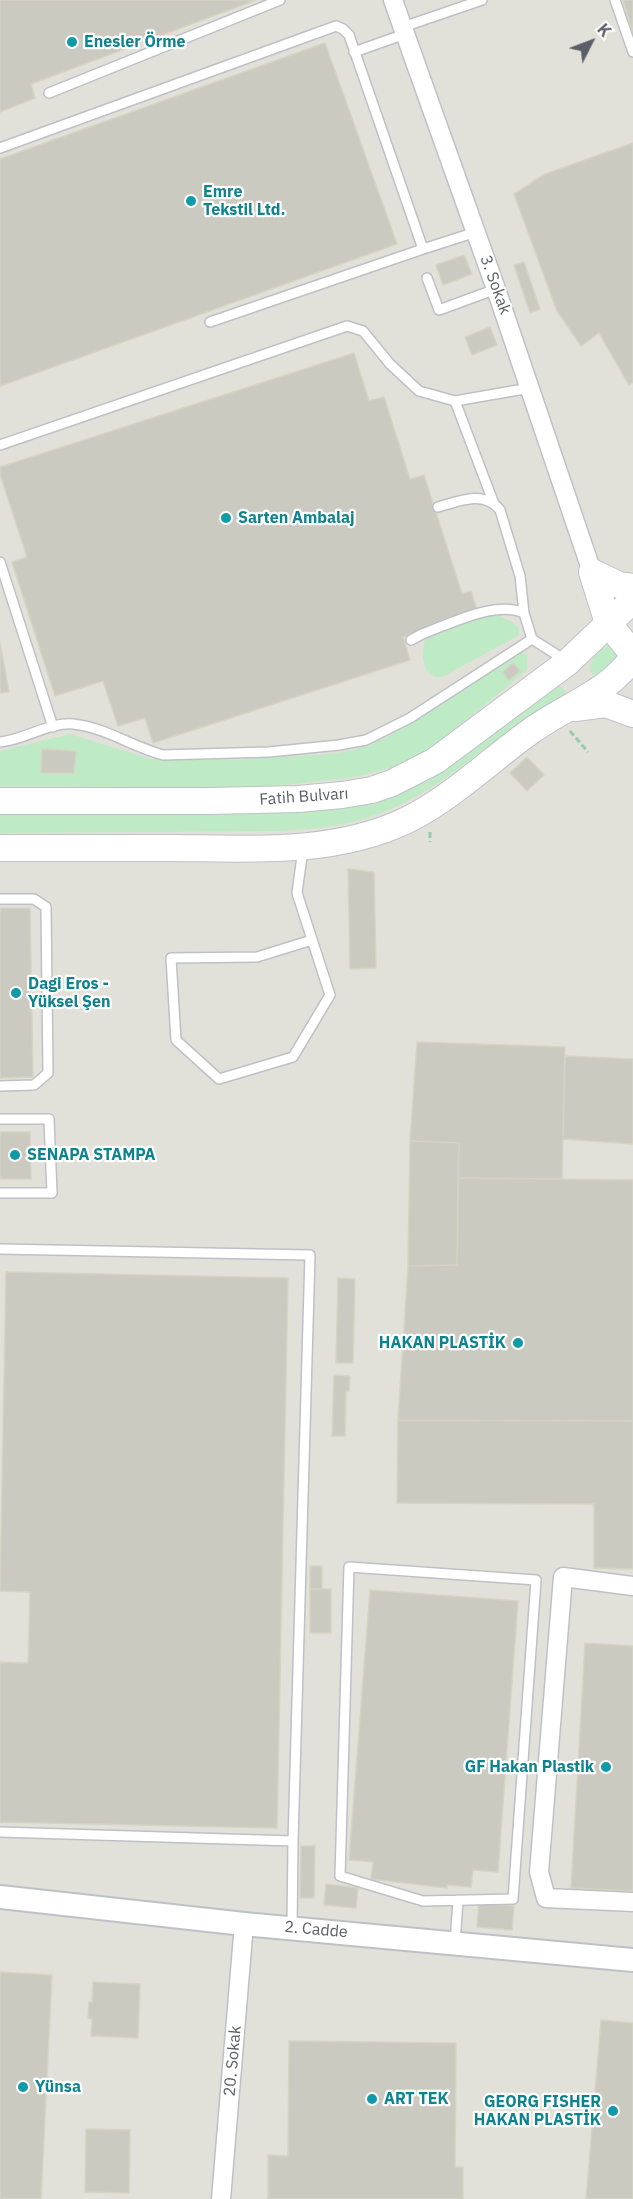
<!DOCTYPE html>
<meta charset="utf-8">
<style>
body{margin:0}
#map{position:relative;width:633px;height:2199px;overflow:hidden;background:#f0efe4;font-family:"IBM Plex Sans",sans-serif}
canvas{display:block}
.north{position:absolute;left:561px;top:12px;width:60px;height:60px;-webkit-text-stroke:4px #fff;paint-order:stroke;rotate:48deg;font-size:16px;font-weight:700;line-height:24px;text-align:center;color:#5c5f67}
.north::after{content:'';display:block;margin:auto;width:21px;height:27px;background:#5c5f67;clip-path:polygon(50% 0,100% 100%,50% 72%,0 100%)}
</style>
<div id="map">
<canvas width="633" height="2199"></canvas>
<div class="north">K</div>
</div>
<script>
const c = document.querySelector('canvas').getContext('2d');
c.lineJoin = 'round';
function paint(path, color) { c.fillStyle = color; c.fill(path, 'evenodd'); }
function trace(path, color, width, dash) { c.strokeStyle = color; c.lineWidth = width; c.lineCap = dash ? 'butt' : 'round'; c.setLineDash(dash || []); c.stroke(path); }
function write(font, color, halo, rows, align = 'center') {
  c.font = font + ' "IBM Plex Sans",sans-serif'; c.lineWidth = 4.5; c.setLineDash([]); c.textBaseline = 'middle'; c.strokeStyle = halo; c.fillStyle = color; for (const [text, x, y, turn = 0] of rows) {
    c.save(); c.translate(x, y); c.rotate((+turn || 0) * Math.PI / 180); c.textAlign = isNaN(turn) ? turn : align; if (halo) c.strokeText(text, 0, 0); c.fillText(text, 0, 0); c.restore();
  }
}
paint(new Path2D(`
 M0 0H633V2199H0Z`), '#e1e1d9');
paint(new Path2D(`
 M495 614 514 623 519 629V635L448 674C443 676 438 679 433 676 420 670 421 644 428 634L483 615Z
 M609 646 615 648 618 655 616 664 600 677 593 675 589 669C592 658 598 650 609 646Z
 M521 653 527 655V670L432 748 398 766 355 777 258 788 0 786V751L70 734 150 759 238 760 330 754 354 750 389 736Z
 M554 679 566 693C500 727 449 789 378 814 346 826 312 829 279 831L0 833V810L372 800 407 790 425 779Z`), '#beeac5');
const building = new Path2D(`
 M0 0H256L31 84 35 98 0 112Z
 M623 0H633V32Z
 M325 43 397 244 0 386V159Z
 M633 143V382L629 385 599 333 581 346 557 311 514 194 545 174Z
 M464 255 472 274 443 285 436 265Z
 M524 262 540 309 530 313 514 265Z
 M490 327 497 345 472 355 465 337Z
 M354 353 369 401 384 397 410 479 424 475 462 594 471 591 478 613 403 637 410 660 153 743 145 718 118 726 103 681 55 696 12 562 27 557 0 474V467Z
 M0 643 9 692 0 693Z
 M513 663 520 671 509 680 503 672Z
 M42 749 76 751 74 773H41Z
 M527 757 544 775 527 791 510 773Z
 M348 869 374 872 376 968 350 969Z
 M0 908H30L33 1077 0 1078Z
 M417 1042 565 1047 562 1179 458 1178 459 1143 410 1141Z
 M565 1056 633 1059V1144L563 1139Z
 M0 1132H30L31 1179H0Z
 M410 1141 459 1143 457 1265 408 1266Z
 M458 1178 633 1180V1421L398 1420 408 1266 457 1265Z
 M6 1272 288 1278 277 1828 0 1822V1662L28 1663 30 1592 0 1591Z
 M338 1278 355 1279 353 1363H336Z
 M334 1375 350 1376 349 1391H346L345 1436H332Z
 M398 1420 633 1421V1569L594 1568V1504L397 1503Z
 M310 1566H322V1589H310Z
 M310 1589H331V1633H310Z
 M370 1590 518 1601 498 1872 473 1870 471 1887 447 1885V1888L371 1879 373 1862 349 1860Z
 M585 1643 633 1646V1891L571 1888Z
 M301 1846H315L314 1898H300Z
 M326 1884 358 1888 356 1908 324 1905Z
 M479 1903 514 1906 512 1930 477 1927Z
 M0 1972 52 1975 41 2199H0Z
 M93 1982 140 1984 138 2038 91 2036 92 2019 88 2018 89 2002H92Z
 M601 2020 633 2023V2199H586Z
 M289 2041 456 2043 455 2167H463V2199H268V2155L288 2156Z
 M86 2129 130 2130 129 2193 85 2192Z`);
paint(building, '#cbcac1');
trace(building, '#d6d3c2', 1.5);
const service = new Path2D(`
 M615 0 633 52
 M403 27 482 0
 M354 52 405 34
 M49 93 280 0
 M0 148 336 26 343 29 349 35 423 249 210 322
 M423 249 476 232
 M427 278 439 310 496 289
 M455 401 530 388
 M0 445 347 326 363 331 390 364 419 391 455 401 494 504
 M438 507C459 501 484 490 500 510L520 576 524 613 532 639 565 660
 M0 562 53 727
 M411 640 422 634C450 624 495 600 524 613
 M0 742C24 740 49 722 73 724 104 727 133 747 163 755L269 752 339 745 366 740 410 718 532 639
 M303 849 297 893 330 995 293 1057 219 1079 176 1040 171 958 257 957 312 940
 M0 899H34L46 907 48 1073 34 1085 0 1086
 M0 1119H49L52 1193H0
 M0 1249 310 1255 293 1841 292 1928
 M349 1567 536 1580 513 1899 423 1901 340 1876Z
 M0 1832 293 1841
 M455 1943 458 1900`);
const minor = new Path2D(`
 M393 0 496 289 592 572
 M633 1586 563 1577 539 1872 546 1898 633 1902
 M221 2199 244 1924`);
const tertiary = new Path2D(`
 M0 1897 244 1924 633 1960`);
const secondary = new Path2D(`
 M592 572 608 623 633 654
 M592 572 619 585 633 587
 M575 708 606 704 633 714
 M0 801H208L298 799 342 795 372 790 392 783 435 761 568 662 633 600
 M0 848C59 848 118 848 177 848 254 849 335 854 405 821 451 799 490 760 531 731 565 706 609 693 633 657`);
trace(service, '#bec0c7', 12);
trace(minor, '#bec0c7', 21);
trace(tertiary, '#bec0c7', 26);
trace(secondary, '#bfc1c9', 28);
trace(new Path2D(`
 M570 731 588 752
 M430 832V842`), '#96ccae', 3, [6, 3]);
trace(service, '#fff', 9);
trace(minor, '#fff', 18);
trace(tertiary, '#fff', 22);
trace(secondary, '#fff', 26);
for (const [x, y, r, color] of [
 [72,42,6,"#0f9aa8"],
 [191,201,6,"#0f9aa8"],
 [226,518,6,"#0f9aa8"],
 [16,993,6,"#0f9aa8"],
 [15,1155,6,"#0f9aa8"],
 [518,1343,6,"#0f9aa8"],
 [606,1767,6,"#0f9aa8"],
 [23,2087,6,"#0f9aa8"],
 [372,2099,6,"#0f9aa8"],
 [613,2111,6,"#0f9aa8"]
]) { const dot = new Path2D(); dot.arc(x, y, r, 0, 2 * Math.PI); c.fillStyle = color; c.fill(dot); trace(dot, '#fff', 2); }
write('bold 16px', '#0d838f', '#fff', [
 ["Enesler Örme",84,42],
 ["Emre",203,192],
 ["Tekstil Ltd.",203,210],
 ["Sarten Ambalaj",238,518],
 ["Dagi Eros -",28,984],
 ["Yüksel Şen",28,1002],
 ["SENAPA STAMPA",27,1155],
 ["HAKAN PLASTİK",506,1343,"right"],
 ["GF Hakan Plastik",594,1767,"right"],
 ["Yünsa",35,2087],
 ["ART TEK",384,2099],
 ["GEORG FISHER",601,2102,"right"],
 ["HAKAN PLASTİK",601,2120,"right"]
], 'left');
write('16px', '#5c5f67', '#fff', [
 ["3. Sokak",495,285,70],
 ["Fatih Bulvarı",304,797,-4],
 ["2. Cadde",316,1930,5],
 ["20. Sokak",233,2061,-85]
]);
</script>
